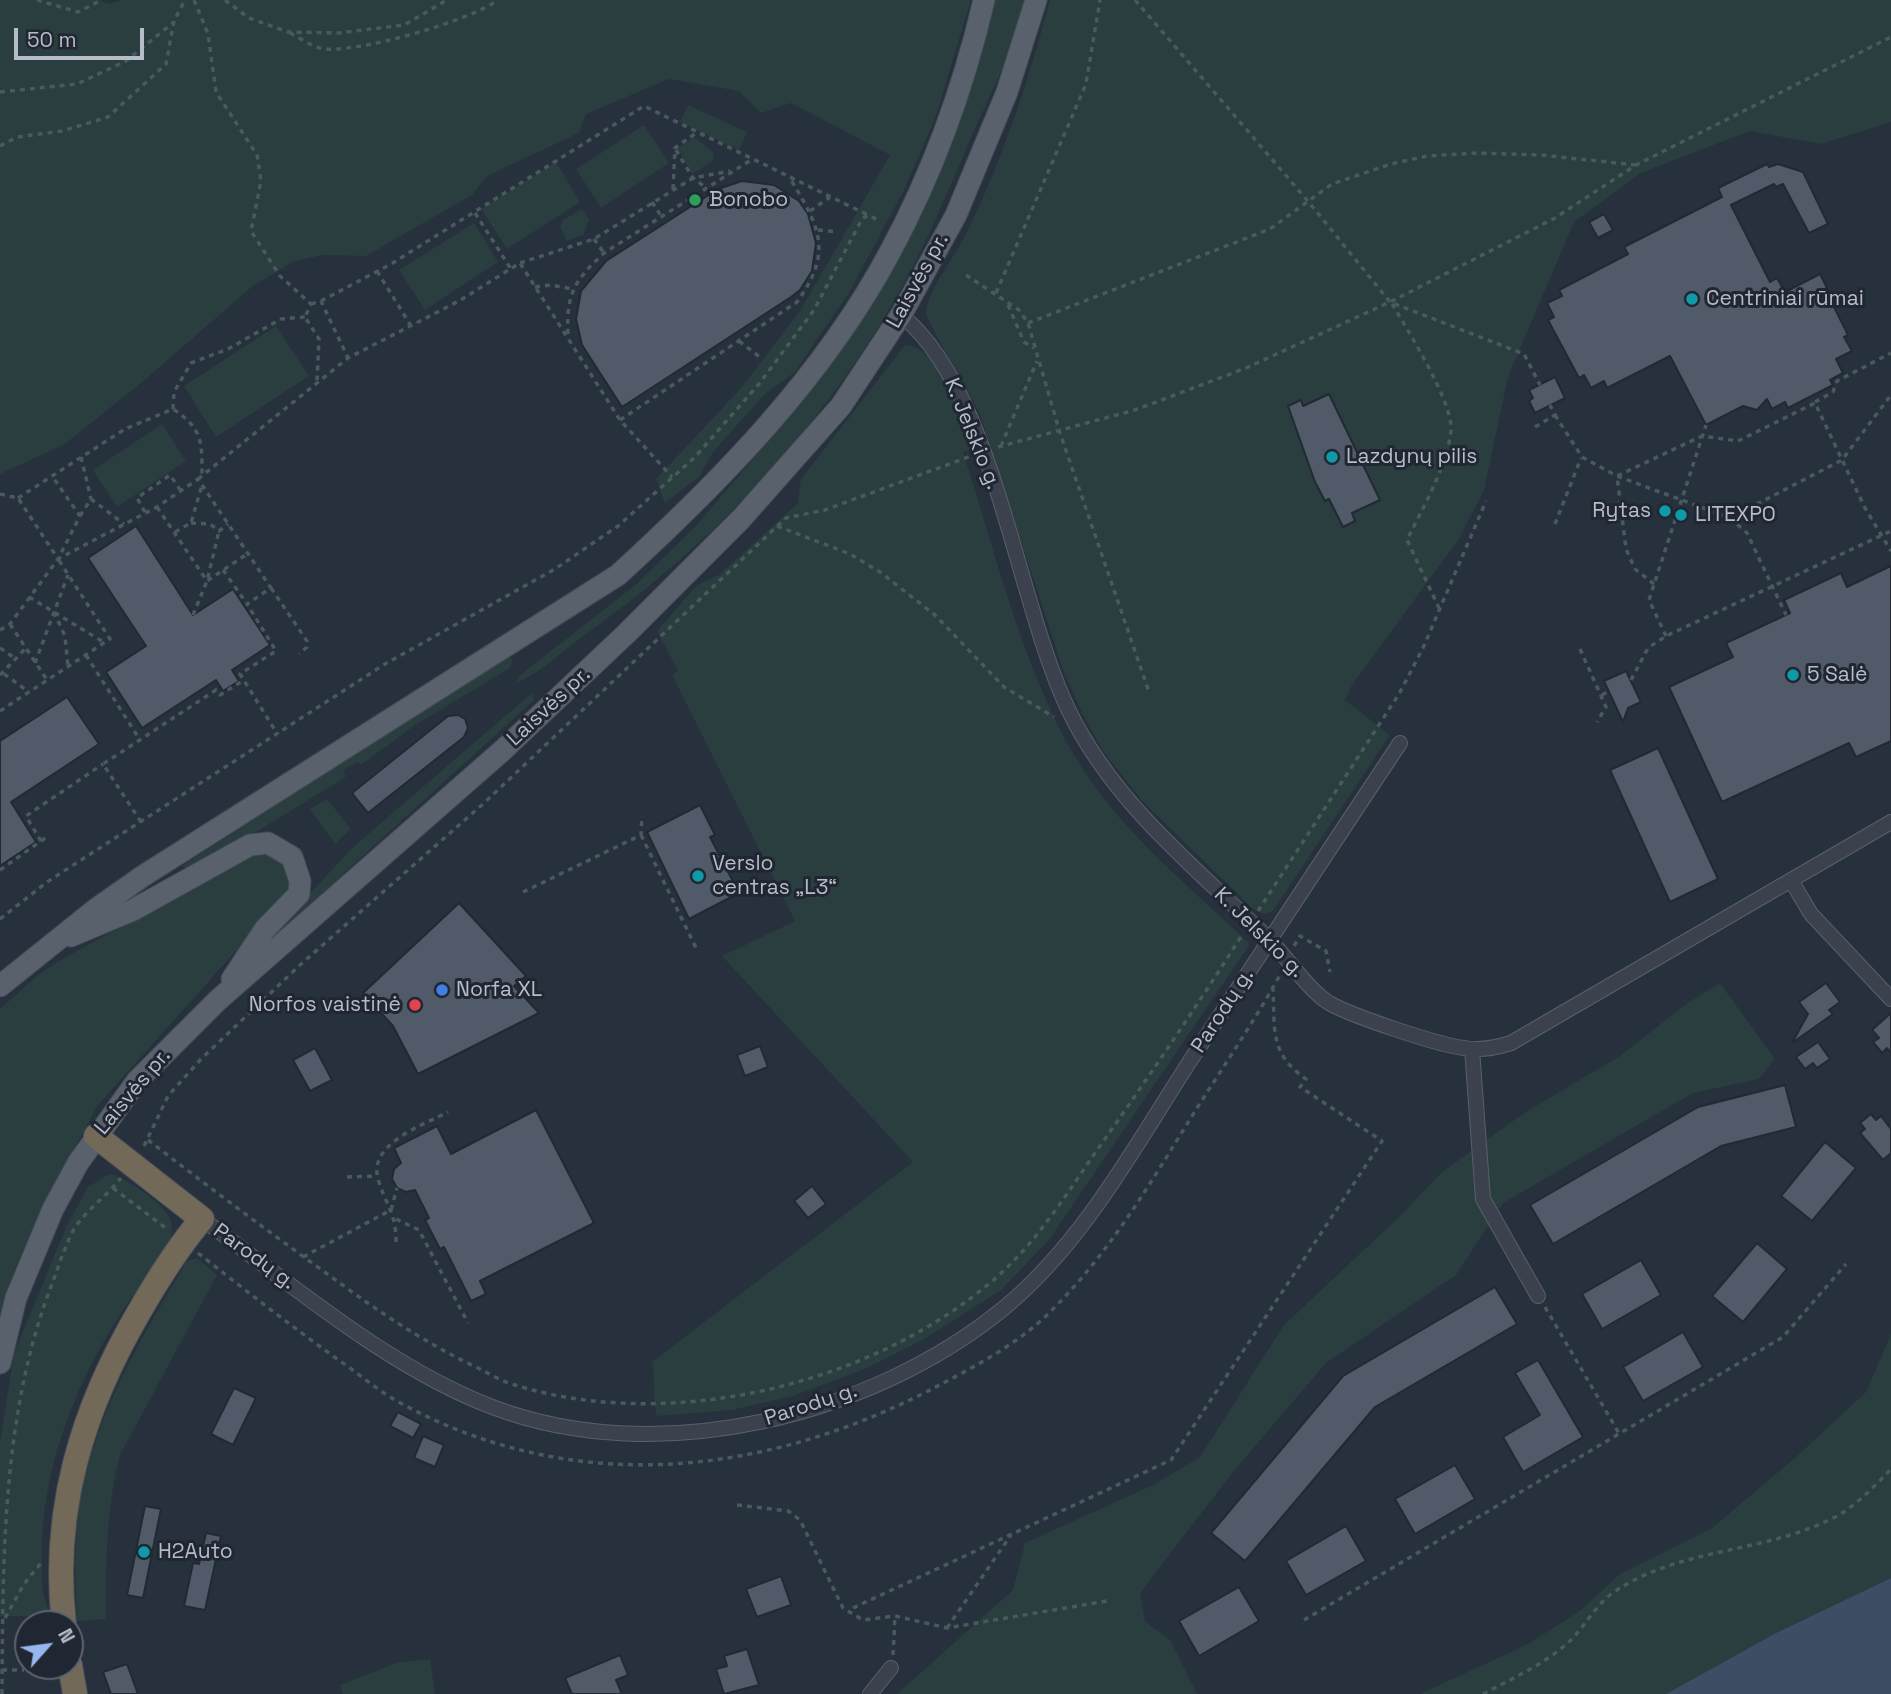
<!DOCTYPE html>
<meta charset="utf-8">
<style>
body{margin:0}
#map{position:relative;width:1891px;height:1694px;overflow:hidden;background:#27303d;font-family:"Space Grotesk",sans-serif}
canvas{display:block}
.north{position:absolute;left:14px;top:1610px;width:70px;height:70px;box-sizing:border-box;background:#202732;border:2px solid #5c636e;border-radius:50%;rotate:62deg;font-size:19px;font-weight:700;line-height:28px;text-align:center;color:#b7bdc8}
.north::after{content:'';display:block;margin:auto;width:24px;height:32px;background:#96b6ee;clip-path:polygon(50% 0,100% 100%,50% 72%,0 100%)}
.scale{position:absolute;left:14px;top:28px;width:130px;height:32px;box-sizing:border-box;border:4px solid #b7bdc8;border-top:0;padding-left:9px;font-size:21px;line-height:24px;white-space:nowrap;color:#b7bdc8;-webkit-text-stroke:5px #202732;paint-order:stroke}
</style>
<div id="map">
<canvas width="1891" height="1694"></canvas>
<div class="north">N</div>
<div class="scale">50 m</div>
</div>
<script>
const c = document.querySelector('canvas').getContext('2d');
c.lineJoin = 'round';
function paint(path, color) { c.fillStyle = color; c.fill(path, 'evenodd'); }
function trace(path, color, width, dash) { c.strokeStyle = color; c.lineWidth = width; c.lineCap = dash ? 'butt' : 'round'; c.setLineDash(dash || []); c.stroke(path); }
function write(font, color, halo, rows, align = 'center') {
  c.font = font + ' "Space Grotesk",sans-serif'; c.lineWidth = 6; c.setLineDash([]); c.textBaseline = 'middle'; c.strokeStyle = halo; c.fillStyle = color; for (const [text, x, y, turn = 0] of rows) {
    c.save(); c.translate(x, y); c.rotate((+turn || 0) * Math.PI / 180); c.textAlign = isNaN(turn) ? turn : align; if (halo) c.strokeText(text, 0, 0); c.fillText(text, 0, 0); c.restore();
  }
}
paint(new Path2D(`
 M0 0H99L109 4 122 0H971L935 119 903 192 849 293 794 373 765 394 713 452 699 477 665 503 656 479 741 388 800 311 890 155 791 103 761 113 739 91 669 79 586 114 579 133 487 176 472 195 366 256 323 255 295 261 254 285 147 378 65 444 0 474Z
 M995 0H1025C1016 47 990 94 971 138 951 185 931 233 907 278 830 419 717 542 586 634 571 644 532 680 517 682L519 676 634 586 694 528 777 431 863 313 918 217 966 102Z
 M1050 0H1891V122L1821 144 1750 131 1641 173 1574 222 1508 377 1484 490 1459 539 1352 685 1345 700 1390 735 1273 911 1264 914 1253 909 1144 803 1104 753 1083 715 1064 673 979 412C972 397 926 320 926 313 927 291 957 253 967 232 1003 158 1029 79 1050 0Z
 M688 105 747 132 739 150 680 122Z
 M644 125 669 163 601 208 576 169Z
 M694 137 714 153 713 161 692 174 678 149Z
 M556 162 580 202 507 249 481 209Z
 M582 209 589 220 583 235 567 241 560 227 563 220Z
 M474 223 498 262 425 310 399 270Z
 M276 326 309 376 216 437 184 386Z
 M905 345C939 345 962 421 972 449L963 452C1000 565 1031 708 1106 801 1147 853 1202 898 1250 944L1049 1240 1001 1290 923 1340 865 1369 793 1396 732 1410 657 1416C651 1397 656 1381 652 1362L913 1162 722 956 795 921 672 675 678 671 657 631 697 585 719 575 798 503 801 479Z
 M162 424 186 461 117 507 93 470Z
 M510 657 513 659 510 668 415 725 361 765 358 762 343 770 346 777 248 837 186 869 182 866 503 658Z
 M533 692 534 700 274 937H270L352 848Z
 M327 799 351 829 335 844 310 809Z
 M258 852 279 858 290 873 289 892 98 1105 38 1216 14 1272 0 1315V1009L39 974 64 958Z
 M1720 983 1775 1059 1759 1079 1693 1093 1503 1203 1456 1275 1326 1363 1233 1472 1140 1593 1145 1621 1171 1641 1197 1694H897L1013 1590 1025 1543 1153 1485 1200 1457 1284 1325 1398 1218 1442 1172 1527 1111 1620 1056 1686 1004Z
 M109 1174C126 1177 171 1207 172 1225 174 1256 140 1283 125 1307 76 1382 40 1470 42 1560 42 1580 41 1599 53 1616H0V1442L14 1353 67 1225 88 1187Z
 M197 1258 217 1275 120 1455C106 1509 106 1563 106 1619L77 1621C75 1583 74 1546 79 1509 92 1418 141 1338 187 1261Z
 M1891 1334V1578L1776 1633 1666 1694H1420L1528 1644 1581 1610 1620 1574 1712 1528 1796 1457 1866 1392Z
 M430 1659 435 1694H343L340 1685 396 1663Z`), '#2a3d3f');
paint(new Path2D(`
 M1891 1578V1694H1666L1776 1633Z`), '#3f4d64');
const building = new Path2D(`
 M1767 164 1769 167 1778 164 1803 172 1828 224 1809 233 1783 184 1776 187 1774 184 1731 205 1770 282 1777 278 1785 292 1820 274 1827 288 1825 289 1848 335 1844 337 1852 351 1836 359 1843 373 1830 380 1833 385 1788 408 1785 402 1772 409 1767 399 1757 410 1743 406 1706 425 1670 356 1607 388 1604 381 1591 388 1584 375 1579 378 1548 320 1554 317 1547 303 1562 296 1559 290 1628 254 1624 247 1722 197 1718 188Z
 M742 181 774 185 799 201 808 214 816 243 812 271 800 290 791 297 622 407 582 345 576 319 581 291 606 261 718 189Z
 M1604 214 1613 230 1598 238 1589 222Z
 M1555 377 1565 398 1535 413 1529 401 1533 398 1529 390Z
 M1329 394 1380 500 1352 513 1355 521 1343 527 1329 499 1325 501 1315 482 1288 406 1301 400 1303 406Z
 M136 526 193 615 233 589 270 645 232 670 239 681 223 691 216 680 142 728 106 672 146 646 88 558Z
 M1891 566V741L1856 757 1849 743 1722 802 1669 687 1733 657 1726 643 1790 613 1784 600 1841 573 1847 587Z
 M1626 671 1641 702 1628 708 1623 722 1604 681Z
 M67 697 99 744 11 802 36 842 0 866V741Z
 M448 716 458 715 465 719 468 728 464 737 368 813 352 793Z
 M1658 748 1718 879 1670 902 1610 770Z
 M700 805 715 835 710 837 739 893 689 919 647 832Z
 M459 903 526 976 514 986 539 1013 418 1074 393 1026 363 993Z
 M1826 983 1840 1002 1829 1010 1833 1014 1792 1043 1808 1014 1799 1002Z
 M1891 1013V1053L1887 1048 1882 1053 1873 1042 1879 1038 1872 1030Z
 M1818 1042 1830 1059 1817 1068 1813 1063 1805 1069 1796 1057Z
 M760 1046 768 1067 745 1076 737 1055Z
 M315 1048 332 1080 310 1091 293 1060Z
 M1785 1085 1796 1127 1721 1146 1553 1244 1530 1205 1698 1107Z
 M536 1110 594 1223 480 1281 486 1294 471 1301 444 1247 440 1249 425 1220 429 1218 415 1190 406 1192 397 1188 392 1179 394 1169 401 1163 394 1148 437 1126 451 1154Z
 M1871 1114 1876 1120 1881 1116 1891 1129V1153L1883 1160 1860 1133 1865 1129 1860 1123Z
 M1825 1142 1856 1168 1812 1221 1781 1196Z
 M812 1186 826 1204 808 1218 794 1201Z
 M1757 1243 1787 1269 1743 1322 1712 1296Z
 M1641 1260 1661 1295 1602 1329 1582 1294Z
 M1495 1287 1517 1324 1375 1407 1245 1561 1211 1533 1343 1376Z
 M1683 1332 1703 1367 1643 1401 1623 1367Z
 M1538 1360 1583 1437 1523 1472 1503 1437 1540 1415 1515 1373Z
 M234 1388 256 1398 233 1445 211 1434Z
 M398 1412 421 1424 413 1438 390 1426Z
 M423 1436 444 1445 435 1467 414 1458Z
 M1455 1465 1475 1499 1415 1534 1395 1499Z
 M145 1506 161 1509 143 1598 127 1595Z
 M1346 1526 1366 1561 1306 1595 1286 1561Z
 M206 1533 221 1536 205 1610 184 1606 193 1563 199 1564Z
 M781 1576 791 1605 757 1617 746 1589Z
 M1239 1587 1259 1621 1199 1656 1179 1621Z
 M747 1649 759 1685 724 1694 716 1669 727 1666 724 1656Z
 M620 1655 628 1675 616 1680 622 1694H572L565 1678Z
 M127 1664 138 1694H111L103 1672Z`);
paint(building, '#505a68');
trace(building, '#222934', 2);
const street = new Path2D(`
 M901 315C993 388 1016 600 1068 709 1113 803 1195 867 1268 938 1286 956 1308 990 1329 1003 1352 1016 1438 1045 1464 1048 1480 1051 1495 1048 1511 1043L1891 822
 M1792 882 1811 914 1891 999
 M1472 1049 1483 1199 1538 1296
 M202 1219C293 1285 390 1369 495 1408 659 1469 871 1417 1004 1308 1083 1243 1135 1146 1190 1061 1259 955 1330 849 1400 743
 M870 1694 891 1668`);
const primary = new Path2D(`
 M71 936 133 910 250 845 268 843 292 857 300 881 299 894 265 929 232 979
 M0 986 96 909 143 876 618 575C721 481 824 376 890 252 932 174 964 86 984 0
 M0 1363 16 1298 53 1209 78 1163 137 1081 217 1001 503 750 627 633 741 519 841 406 901 315 956 215 1007 92 1036 0`);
const highway = new Path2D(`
 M64 1624C51 1511 82 1410 139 1312 158 1279 177 1248 202 1219L96 1136
 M70 1665 75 1694`);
trace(street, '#59606b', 16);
trace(primary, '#444b56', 23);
trace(highway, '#464d58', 26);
trace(new Path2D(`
 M37 0 78 12 102 0
 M194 0 208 34 216 92 257 155 261 181 251 231 280 276 311 304 305 317 319 339 317 380
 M225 0 249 18 288 32 339 33 404 25 447 0
 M1135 0 1307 200 1390 302 1524 354 1540 385
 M290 33C299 38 310 45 320 48 351 56 472 20 498 0
 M0 92 77 84 126 61 174 22
 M0 146 17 137 62 131 108 117 166 64 174 21 185 0
 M676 150 693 178 705 187
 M673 189 675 148 696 133
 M652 202 661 216
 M810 211 830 197
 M475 213 511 269
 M818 230 838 232
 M594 239 604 253
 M520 263 594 239 693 178 730 171
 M377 271 411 326
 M966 275 1019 310 1028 323 1060 433 1149 692
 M535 287 550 285 573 289
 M996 293 1086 84 1100 0
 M321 301 391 264 644 106 868 215
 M311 304 321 301 348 358
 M1392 304C1407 329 1453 402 1451 430 1447 467 1423 507 1407 540L1439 608
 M1008 305 1024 342 1034 348
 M1028 323 1270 229 1332 184 1391 164 1427 156 1477 153 1541 155 1636 165
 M568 334C566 293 575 280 604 253L751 160
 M739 341 761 358
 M1815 402 1833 392 1837 381 1891 353
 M173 409 174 392 191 363 228 349 281 319 305 317
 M1555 415 1582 457 1617 476 1730 518 1747 533 1786 615
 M620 420 797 302C833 252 820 228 791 180
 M1535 427 1555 415 1550 405
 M1001 446 1037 361
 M998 447 1135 410 1246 368 1390 302 1555 218 1636 165 1891 37
 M81 457 91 499
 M198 479 348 358 459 301 520 263 620 420 672 477
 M0 494 18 498 58 559 157 507 198 479 271 588 247 604 276 651 240 674 278 735
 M18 498 125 429 173 409C203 429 202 442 202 476
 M157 507 207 581 247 554
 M145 512 137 498 170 475 181 491
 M80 516 91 499 124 524
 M1730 518 1842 460 1891 395
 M191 523 210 524 219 531 228 524
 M1555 524 1581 458
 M777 526 850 554 880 572 935 615 1004 687 1054 717
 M175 532 191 523 202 485
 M223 570 247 604
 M1654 584 1635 569 1626 549 1617 476 1702 436 1738 441 1815 403 1865 508 1891 551
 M271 588 307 641V647L299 654
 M29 597 105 643
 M54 612 65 636 68 667
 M193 615 207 581 219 531
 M10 624 47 680
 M0 630 10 624 58 559 80 516 52 476
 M1666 636 1649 600 1706 425
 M0 648 16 659
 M1580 649 1606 707 1597 722
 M86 655 140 740
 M35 663 68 575
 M4 674 29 692
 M0 675 26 648
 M1631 680 1648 648 1666 636 1891 531
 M1602 695 1609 691
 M0 711 110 639 58 559
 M141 822 103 764 216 690 220 695 244 680
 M641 835 698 952
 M41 841 48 836
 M0 870 41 841 26 816 103 764
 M523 892 641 835 642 816
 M1258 911 1399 694 1423 648 1486 501
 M0 919 47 882 385 664 555 569 618 526 694 458 759 384 814 310 862 219 868 215 880 221
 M1294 946 1300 936 1326 951 1330 972
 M148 1140C210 1188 273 1235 337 1281 382 1314 427 1344 478 1368 490 1374 503 1382 515 1385 669 1433 870 1385 991 1282 1034 1246 1064 1198 1095 1153 1146 1081 1195 1009 1242 935
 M144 1146 168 1096 201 1059 300 965 483 804 786 518 825 510 971 456
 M347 1177 377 1176
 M113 1188 167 1229
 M396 1219 419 1230 468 1323
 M396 1242C396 1212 386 1206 378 1179 368 1143 424 1125 448 1112
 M198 1253C245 1290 291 1326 340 1361 358 1373 376 1389 395 1400 568 1497 759 1478 930 1390 972 1368 1017 1345 1050 1312 1111 1252 1152 1180 1197 1108 1225 1064 1255 1020 1280 975
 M303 1257 391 1210 397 1188
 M1545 1307 1620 1435
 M737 1505 788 1511 800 1520 843 1608 863 1620 895 1616 947 1628 1107 1601
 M853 1608 1171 1460 1382 1141 1300 1087 1306 1079C1269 1053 1275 1030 1273 989
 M5 1618 24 1584 41 1563
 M1304 1620 1783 1337 1846 1264
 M947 1628 1011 1535
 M893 1655 895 1616
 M2 1670H24
 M2 1694C3 1558 2 1418 50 1289 58 1269 64 1248 74 1229 86 1210 107 1196 121 1178
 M1483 1694C1513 1678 1545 1664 1570 1641 1586 1625 1597 1602 1617 1590 1682 1548 1761 1553 1829 1520 1852 1510 1874 1487 1891 1469`), '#495a5d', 3.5, [5, 5]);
trace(street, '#3b424d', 14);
trace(primary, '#59616d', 21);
trace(highway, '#726959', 24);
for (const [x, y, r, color] of [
 [695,200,7,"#2e9e5b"],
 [1692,299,7,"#0f9aa8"],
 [1332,457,7,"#0f9aa8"],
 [1665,511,7,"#0f9aa8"],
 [1681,515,7,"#0f9aa8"],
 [1793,675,7,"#0f9aa8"],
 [698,876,7,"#0f9aa8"],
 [442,990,7,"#3f7fe0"],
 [415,1005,7,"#e0444e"],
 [144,1552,7,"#0f9aa8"]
]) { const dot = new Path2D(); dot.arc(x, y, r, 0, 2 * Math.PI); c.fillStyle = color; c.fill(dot); trace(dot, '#202732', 2.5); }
write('21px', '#b7bdc8', '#202732', [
 ["Bonobo",709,200],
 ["Centriniai rūmai",1706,299],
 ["Lazdynų pilis",1346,457],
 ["Rytas",1651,511,"right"],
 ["LITEXPO",1695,515],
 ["5 Salė",1807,675],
 ["Verslo",712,864],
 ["centras „L3“",712,888],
 ["Norfa XL",456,990],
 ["Norfos vaistinė",401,1005,"right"],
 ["H2Auto",158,1552]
], 'left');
write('21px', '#b7bdc8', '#202732', [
 ["Laisvės pr.",918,281,-61],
 ["K. Jelskio g.",972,434,68],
 ["Laisvės pr.",549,707,-43],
 ["K. Jelskio g.",1259,933,45],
 ["Parodų g.",1223,1011,-57],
 ["Laisvės pr.",133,1092,-50],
 ["Parodų g.",254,1257,36],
 ["Parodų g.",811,1405,-18]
]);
</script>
